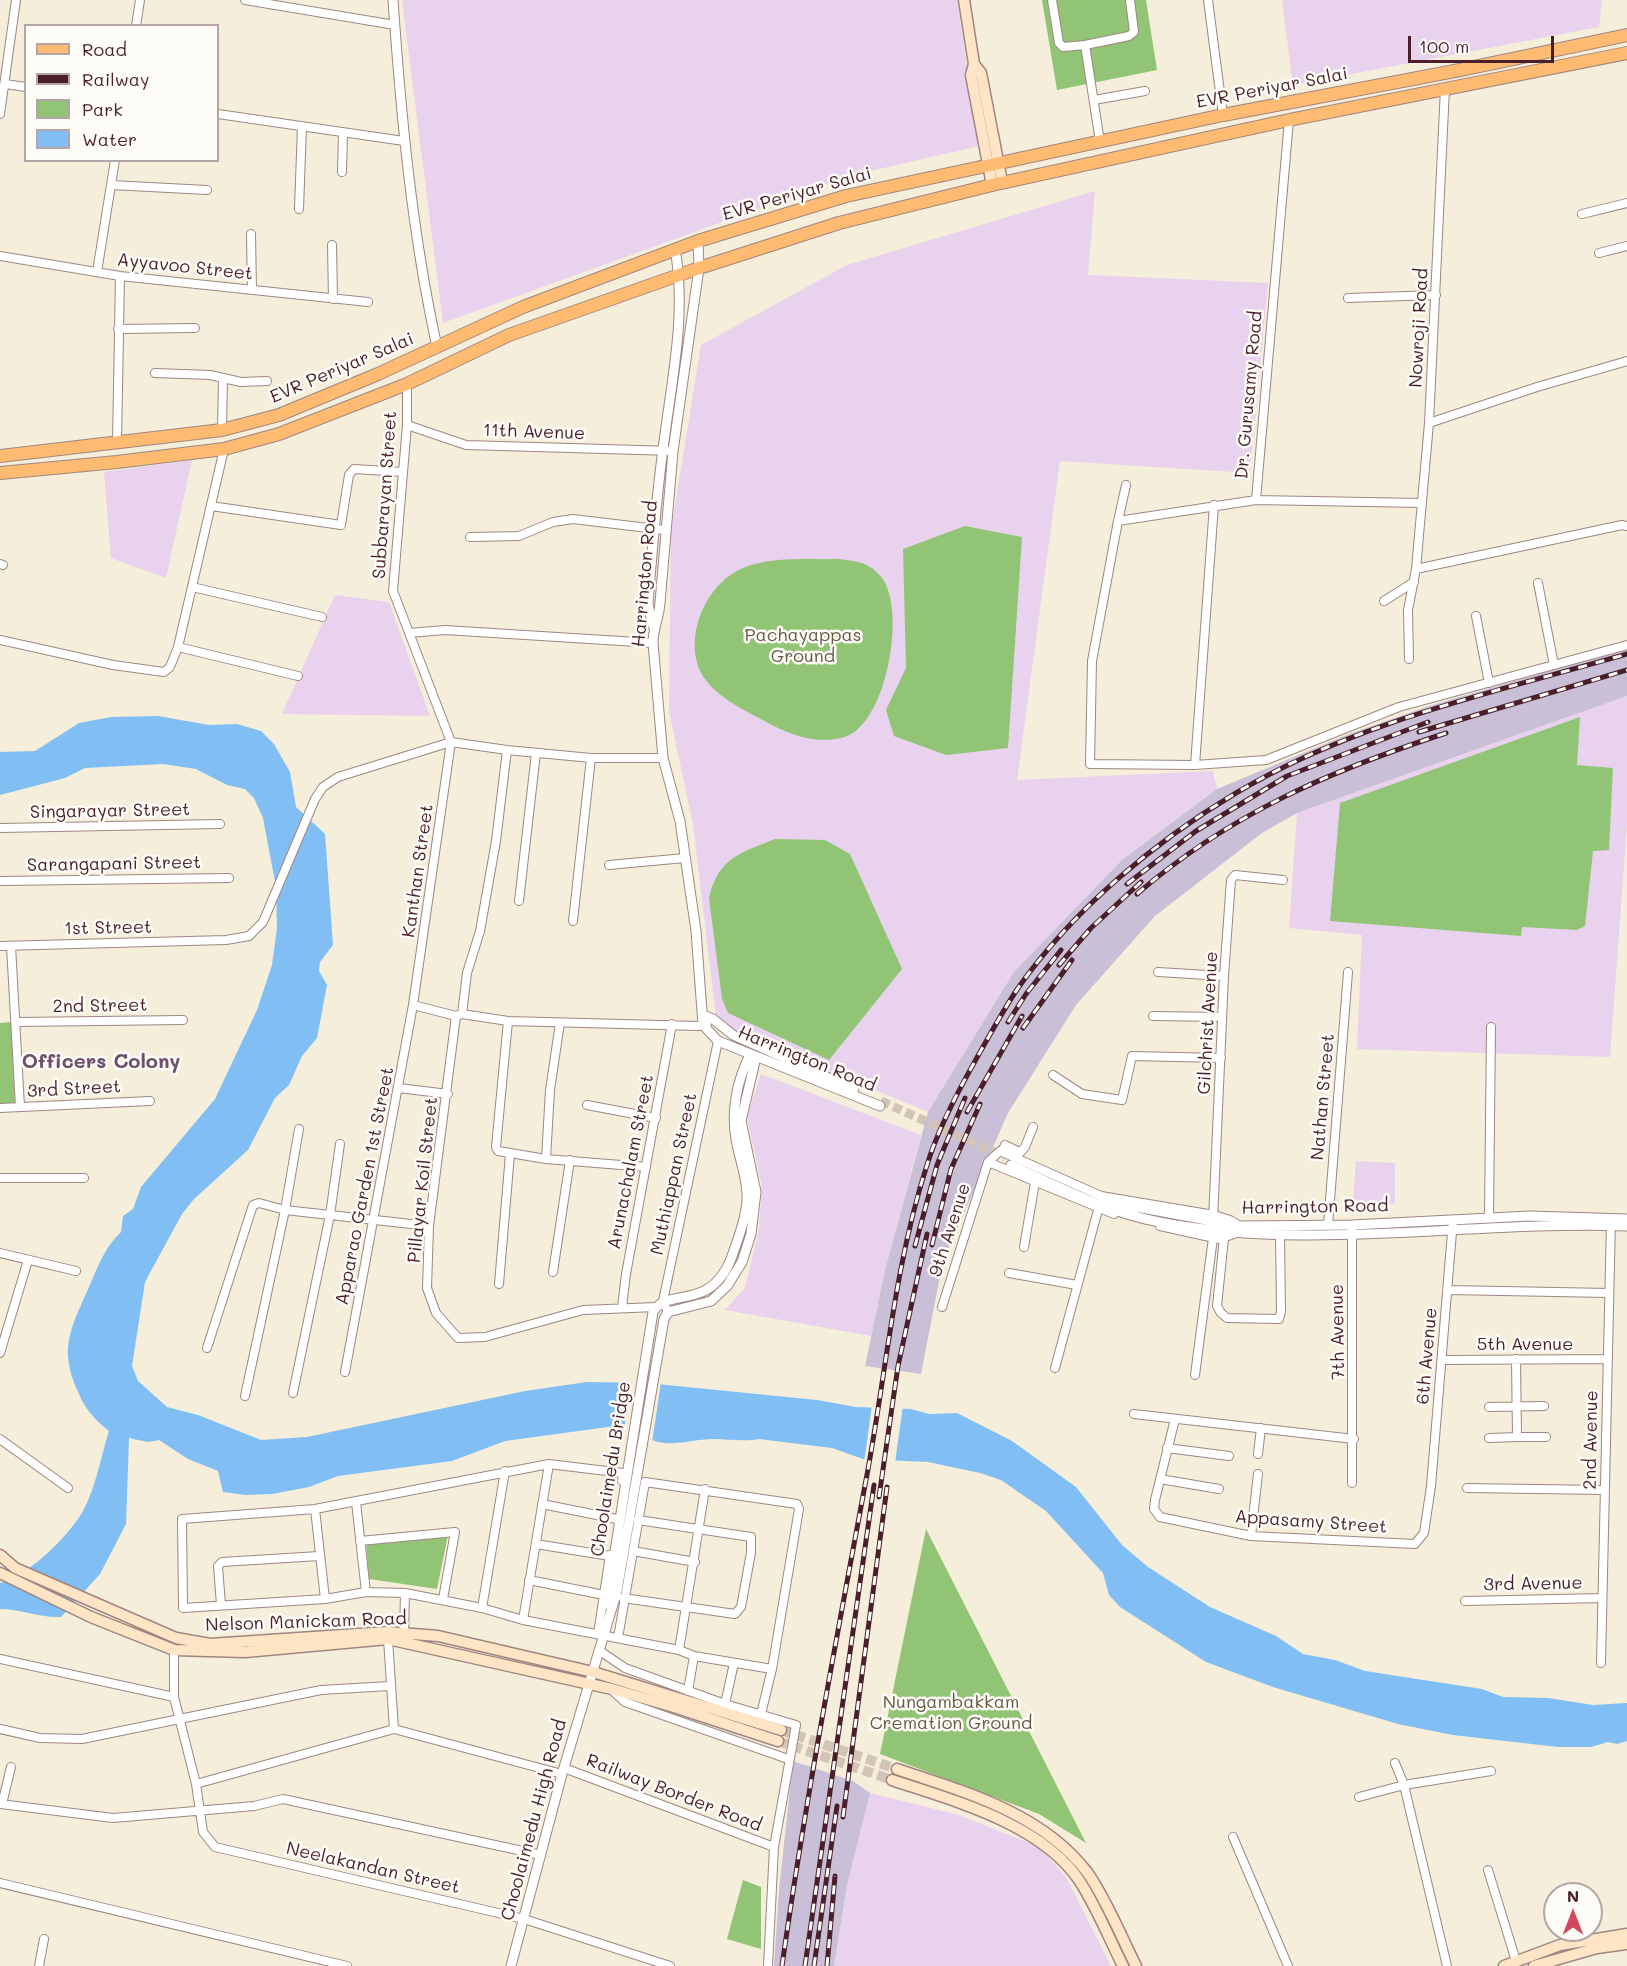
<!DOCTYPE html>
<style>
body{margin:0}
#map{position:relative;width:1627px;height:1966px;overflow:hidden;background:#f4eeda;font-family:Mali,sans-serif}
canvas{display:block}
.legend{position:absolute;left:24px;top:24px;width:195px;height:138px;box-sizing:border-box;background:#fdfcf7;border:2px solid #b5a4a5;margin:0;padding:8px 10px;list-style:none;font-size:18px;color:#4a1f2b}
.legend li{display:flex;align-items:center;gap:12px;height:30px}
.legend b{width:30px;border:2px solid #b5a4a5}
.north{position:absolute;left:1543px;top:1882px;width:60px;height:60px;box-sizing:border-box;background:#fdfcf7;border:2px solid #b5a4a5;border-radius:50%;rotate:0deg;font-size:16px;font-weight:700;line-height:24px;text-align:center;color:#4a1f2b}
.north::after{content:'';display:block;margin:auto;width:21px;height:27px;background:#d1495b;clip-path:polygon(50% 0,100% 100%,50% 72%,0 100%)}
.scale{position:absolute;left:1408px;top:36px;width:146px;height:27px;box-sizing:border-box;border:3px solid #4a1f2b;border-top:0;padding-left:8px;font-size:18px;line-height:21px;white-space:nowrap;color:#4a1f2b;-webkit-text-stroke:4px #fdfcf7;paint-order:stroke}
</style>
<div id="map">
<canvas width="1627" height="1966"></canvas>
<ul class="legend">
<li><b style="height:8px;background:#ffbb71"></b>Road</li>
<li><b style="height:8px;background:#4a1f2b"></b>Railway</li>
<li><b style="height:16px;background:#92c475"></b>Park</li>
<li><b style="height:16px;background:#81bef4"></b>Water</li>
</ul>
<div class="north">N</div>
<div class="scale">100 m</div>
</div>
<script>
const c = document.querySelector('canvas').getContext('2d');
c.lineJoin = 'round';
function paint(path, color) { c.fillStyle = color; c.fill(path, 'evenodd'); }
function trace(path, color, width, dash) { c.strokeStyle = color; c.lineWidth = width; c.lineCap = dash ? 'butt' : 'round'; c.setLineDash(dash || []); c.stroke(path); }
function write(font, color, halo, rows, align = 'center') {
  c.font = font + ' Mali,sans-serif'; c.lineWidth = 5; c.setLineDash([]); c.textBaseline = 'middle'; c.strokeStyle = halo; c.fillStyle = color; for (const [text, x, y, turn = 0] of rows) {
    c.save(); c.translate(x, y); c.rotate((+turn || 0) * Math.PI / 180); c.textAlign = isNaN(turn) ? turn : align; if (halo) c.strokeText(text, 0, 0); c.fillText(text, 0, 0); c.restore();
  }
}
paint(new Path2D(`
 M402 0H957L979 146 849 176 443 323Z
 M1282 0H1602L1599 27 1293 85Z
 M1095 191 1088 275 1268 283 1250 473 1060 461 1017 780 1213 771 1217 789 1122 860 1015 972 928 1112 739 1033 716 1017 693 824 669 711 671 530 701 345 847 265Z
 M192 460 166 578 111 558 104 472Z
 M335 595 389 602 430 716 282 714Z
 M1627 696V824L1610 1057 1357 1049 1362 935 1289 928 1297 813Z
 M761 1074 921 1135 885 1270 871 1336 725 1310 745 1288 759 1229 762 1187 747 1117Z
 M1356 1161 1395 1163V1204L1353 1201Z
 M870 1793 959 1815 1039 1847 1066 1877 1111 1966H834L847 1885Z`), '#e8d2ee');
paint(new Path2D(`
 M1627 648V696L1297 813 1262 833 1155 916 1076 1005 1008 1113 943 1261 921 1374 865 1366 885 1270 928 1112 1014 972 1122 860 1217 789 1349 734 1429 706Z
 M793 1761 853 1781 870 1793 847 1885 834 1966H774L779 1890Z`), '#c9bfd7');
paint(new Path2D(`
 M1042 0H1146L1157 70 1057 90Z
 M965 526 1022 537 1008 748 946 755 894 736 886 710 906 668 903 549Z
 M838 559C856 561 870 562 882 578 907 611 886 730 841 738 808 745 783 731 755 716 738 707 716 695 705 679 682 646 701 594 732 574 761 555 804 560 838 559Z
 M1580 717 1577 765 1613 768 1609 850 1593 851 1585 926 1577 930 1522 927 1521 936 1330 921 1340 803Z
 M775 839 825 840 850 854 902 969 829 1060 728 1013 722 999 709 898C718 858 740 853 775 839Z
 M11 1022 15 1104 0 1105V1023Z
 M926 1529 1086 1843 1039 1814 880 1754Z
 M448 1535 437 1589 369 1579 366 1541Z
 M743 1880 761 1887V1949L727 1939Z`), '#92c475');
paint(new Path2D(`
 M158 716 209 725 237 724 261 731 274 744 290 772 296 807 325 834 333 945 320 962 319 971 327 985 317 1038 302 1056 289 1085 275 1098 248 1150 194 1199 182 1214 145 1282 132 1366 138 1381 167 1407 198 1415 261 1440 307 1437 525 1391 587 1382 647 1383 817 1400 856 1407 911 1409 929 1414 957 1413 1012 1441 1076 1487 1122 1545 1148 1567 1210 1607 1276 1636 1303 1654 1335 1660 1365 1671 1482 1689 1503 1697 1548 1698 1593 1705 1627 1703V1741L1617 1744 1608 1742 1591 1747H1558L1453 1735 1398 1724 1273 1687 1206 1662 1120 1607 1109 1595 1103 1573 1046 1511 1001 1480 980 1473 928 1462 863 1459 832 1448 759 1439C744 1442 729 1439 713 1439 694 1439 678 1446 658 1442 643 1438 631 1428 615 1426L505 1441 452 1461 338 1476 309 1487 272 1494 246 1495 223 1492 218 1471 188 1459 159 1440 148 1442 129 1438 126 1524 100 1574 61 1617C39 1618 21 1609 0 1609V1583C28 1576 69 1536 83 1511 96 1487 101 1456 109 1431 95 1420 85 1409 78 1392 58 1348 71 1328 89 1287 98 1266 105 1247 121 1232L123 1216 133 1209 141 1187 215 1099 257 1010 272 965 277 928 276 887 263 818 254 798 245 789 227 785 196 769 163 764 85 768 65 778 0 795V752L35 751 79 723 111 717Z`), '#81bef4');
paint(new Path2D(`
 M632 1379 661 1382 652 1443 624 1430Z
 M872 1405 903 1406 895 1463H864Z`), '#f4eeda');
trace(new Path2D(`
 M881 1101 1005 1157`), '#d2c5b7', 9, [9, 4.5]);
trace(new Path2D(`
 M781 1730 897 1769
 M778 1741 892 1780`), '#d2c5b7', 10, [10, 5]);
const minor = new Path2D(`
 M245 0 395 25
 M1052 0 1059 43 1063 47 1085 45
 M1208 0 1223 115
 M136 26 140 0
 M5 84 26 87
 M1094 100 1145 91
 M0 114 16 0
 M218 114 404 141
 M1289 120 1256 500 1118 521 1092 661 1090 764 1195 765 1266 760 1399 707 1627 645
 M1100 142 1085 45 1129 36 1134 32 1130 0
 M342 172 343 132
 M111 185 207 190
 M299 209 302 126
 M1582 214 1627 203
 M251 234 252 290
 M332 245 333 299
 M1599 253 1627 246
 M0 256 120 276 368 302
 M97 272 115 160
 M1348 298 1436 295
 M118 329 195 328
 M155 373 210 375 241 382 267 381
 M1429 423 1537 387 1627 361
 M407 425 466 445 673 451
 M222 430 223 378
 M117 443 120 276
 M1256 500 1422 503
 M211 506 341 525 349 475 354 469 403 472
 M1118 521 1126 485
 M470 537 519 536 553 522 573 519 665 530
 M0 564 3 565
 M1416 569 1622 525 1627 526
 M1538 583 1554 665
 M192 587 322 617
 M1384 601 1414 582
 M1476 616 1489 683
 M409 633 445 630 653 643
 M0 640 113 665 164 672 170 667 178 647 224 449
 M178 647 298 676
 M1409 659 1408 610 1416 569 1429 423 1445 88
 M1195 765 1214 505
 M0 828 220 824
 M609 865 685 858
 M0 881 229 878
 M519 901 536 753
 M573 921 591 758
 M0 946 226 940 249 936 263 922 315 799 323 787 338 777 451 742 507 750 591 758H663
 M11 946 20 1107
 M1158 972 1224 976
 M413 1005 456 1016 462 1014 508 1021 699 1026 707 1023
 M462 1014 467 973 480 931 496 841 507 750
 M456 1016 429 1226 427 1288 436 1313 458 1338 485 1337 583 1310 656 1307
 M1153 1016 1222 1017
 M508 1021 496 1147 498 1151 546 1159 646 1167
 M16 1022 183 1020
 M1053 1075 1082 1094 1122 1100 1132 1056 1221 1058
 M399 1088 448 1094
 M587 1105 656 1118
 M0 1108 150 1101
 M1002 1152 1005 1145 1020 1152
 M1016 1157 1025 1147 1033 1127
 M546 1159 550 1090 560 1023
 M0 1178H84
 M1114 1214 988 1162 1000 1151 1101 1196 1214 1215 1230 1220 1238 1225
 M1489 1218 1491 1027
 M1213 1220 1224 976 1231 880 1235 875 1283 880
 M1328 1225 1348 972
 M1160 1226 1219 1239 1234 1234
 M1224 1238 1217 1306 1221 1313 1227 1318 1279 1319 1281 1311 1280 1236
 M1024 1247 1035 1182
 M0 1253 76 1271
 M553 1272 570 1160
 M1009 1273 1077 1285
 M499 1284 510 1154
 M1448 1290 1609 1293
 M622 1307 626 1274 672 1024
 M942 1307 988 1162
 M668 1312 663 1301 718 1041
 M207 1348 253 1205 259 1203 285 1210 429 1226
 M0 1353 28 1260
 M1443 1360 1608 1359
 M1055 1368 1098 1210
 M345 1372 413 1005 451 742 393 591 407 425V384
 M1195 1375 1213 1238
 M293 1393 330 1215 340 1144
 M245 1396 285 1210 299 1129
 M1489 1407 1544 1406
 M1134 1414 1354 1439
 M1175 1419 1155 1500 1154 1509 1160 1517 1251 1536 1415 1544 1424 1533 1431 1486 1453 1220
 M1517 1437H1546
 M1489 1438 1517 1437 1516 1359
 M0 1439 68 1488
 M1167 1448 1229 1456
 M1258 1454 1261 1428
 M1160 1479 1219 1489
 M622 1481 623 1473 549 1464 315 1509 182 1519 183 1608 325 1599 366 1592 405 1593 482 1608 523 1620 679 1650 694 1656 772 1669
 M1352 1483V1229
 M1467 1488 1605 1490
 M356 1502 366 1592
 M542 1504 617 1519
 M315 1509 325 1599
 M1251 1536 1258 1474
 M360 1541 455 1532 443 1599
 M536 1544 610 1556
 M633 1551 695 1562
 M529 1580 604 1595
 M623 1598 735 1614 741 1607 751 1553V1537L638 1520
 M1465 1601 1602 1598
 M221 1605 218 1566 222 1562 319 1556
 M482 1608 505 1471
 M523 1620 549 1464
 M404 1633 405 1593
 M598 1634 610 1555
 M618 1638 645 1482 797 1504 799 1509 772 1669 761 1714
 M388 1639 394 1729
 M174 1650V1697L196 1784 203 1832 215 1847 524 1919 670 1966
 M679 1650 705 1489
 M600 1651 625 1668 725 1704 796 1725 774 1847 768 1966
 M0 1659 174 1697
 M1601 1663 1611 1220
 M688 1691 694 1656
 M614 1692 625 1702 788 1759
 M725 1704 734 1663
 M0 1729 40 1738 82 1739 321 1690 390 1686
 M1395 1763 1404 1785 1447 1966
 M564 1768 774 1847
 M196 1784 394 1729 562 1774
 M1359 1797 1404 1785 1491 1771
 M0 1804 113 1818 254 1806 283 1799 541 1855
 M2 1804 11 1767
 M1233 1837 1288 1966
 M1488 1870 1516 1961
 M0 1883 347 1966
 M39 1966 44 1939`);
const tertiary = new Path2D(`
 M393 0C401 116 412 233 437 347
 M698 241 699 268 673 451 660 603C659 618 653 628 653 643L663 758 680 821 696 931 703 1025 718 1041 880 1106
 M653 626 648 604C652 552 656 501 663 449 671 384 687 314 675 249
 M703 1015 713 1019 733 1035 854 1089
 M1011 1165C1059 1187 1107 1212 1159 1222 1312 1252 1472 1220 1627 1226
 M1104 1201 1239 1226 1352 1225 1530 1216 1627 1219
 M609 1605 615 1551 653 1312C668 1286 709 1313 731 1259 738 1239 748 1214 747 1193 746 1174 739 1157 736 1139 731 1111 737 1080 750 1055
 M511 1966 562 1774 617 1591 664 1319 668 1312 711 1301 727 1286 742 1262 751 1234 756 1192 741 1121 756 1057`);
const secondary = new Path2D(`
 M964 0 974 64 971 75 992 185
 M974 64 981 73 1002 182
 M0 1555 15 1568 176 1638 210 1644 388 1632 438 1636 593 1672 781 1730
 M0 1573 91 1617 174 1650 245 1652 388 1639 612 1689 674 1707 778 1741
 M897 1769C965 1792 1042 1813 1087 1872 1104 1895 1123 1940 1136 1966
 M892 1780C954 1801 1040 1823 1079 1880 1096 1906 1109 1938 1123 1966
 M1504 1966 1560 1945 1627 1934
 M1534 1966 1597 1948 1627 1944`);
const primary = new Path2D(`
 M0 456 222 430 279 415 378 374 523 307 698 241 846 196 1223 115 1460 70 1627 35
 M0 473 117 462 224 449 279 434 407 384 509 335 699 268 839 223 992 185 1289 120 1627 53`);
trace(minor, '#9f8682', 10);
trace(tertiary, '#9f8682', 11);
trace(secondary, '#9f8682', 13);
trace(primary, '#9f8682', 14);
trace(minor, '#fff', 8);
trace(tertiary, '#fff', 9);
trace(secondary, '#ffe4c6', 10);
trace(primary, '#ffbb71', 12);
const rail = new Path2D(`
 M1419 732 1627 670
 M1127 884 1196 831 1287 776 1428 722
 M1137 894C1231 813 1330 771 1446 733
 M1059 965 1091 928 1141 882
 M1008 1022 1026 994 1061 950
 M1023 1028 1072 960
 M967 1112 1022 1016
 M932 1245 951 1169 980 1104
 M915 1246 937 1165 965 1098
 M879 1497 898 1366 927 1234
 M843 1817 887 1487
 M782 1966C805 1803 836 1641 866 1480 886 1375 894 1267 927 1165 938 1129 956 1095 974 1063 988 1038 1002 1012 1018 988 1073 910 1154 842 1236 793 1354 722 1496 692 1627 654
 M805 1966 874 1485
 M814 1966 837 1806
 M827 1966 835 1876`);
trace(rail, '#4a1f2b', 5);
trace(rail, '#fdfcf7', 3, [9]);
write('18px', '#4a1f2b', '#fdfcf7', [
 ["EVR Periyar Salai",1272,88,-11],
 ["EVR Periyar Salai",797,194,-16],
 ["Ayyavoo Street",185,267,6],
 ["Nowroji Road",1419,328,-87],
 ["EVR Periyar Salai",342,368,-23],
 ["Dr. Gurusamy Road",1249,395,-85],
 ["11th Avenue",534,432,2],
 ["Subbarayan Street",385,495,-86],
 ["Harrington Road",645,574,-85],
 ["Singarayar Street",110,811,-1],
 ["Sarangapani Street",114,864,-1],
 ["Kanthan Street",418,871,-82],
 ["1st Street",108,928,-1],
 ["2nd Street",100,1006,-1],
 ["Gilchrist Avenue",1208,1023,-87],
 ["Harrington Road",807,1059,22],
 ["3rd Street",74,1089,-3],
 ["Nathan Street",1323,1097,-85],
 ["Arunachalam Street",631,1162,-79],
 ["Muthiappan Street",674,1174,-78],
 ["Pillayar Koil Street",423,1180,-84],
 ["Apparao Garden 1st Street",365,1186,-79],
 ["Harrington Road",1315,1207,-1],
 ["9th Avenue",950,1230,-72],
 ["7th Avenue",1338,1332,-91],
 ["5th Avenue",1525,1344],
 ["6th Avenue",1427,1356,-85],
 ["2nd Avenue",1591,1440,-89],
 ["Choolaimedu Bridge",611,1469,-81],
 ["Appasamy Street",1311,1522,4],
 ["3rd Avenue",1533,1584,-1],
 ["Nelson Manickam Road",306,1622,-2],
 ["Railway Border Road",674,1793,21],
 ["Choolaimedu High Road",534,1820,-75],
 ["Neelakandan Street",373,1868,13]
]);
write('18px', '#635945', '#fdfcf7', [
 ["Pachayappas",803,635],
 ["Ground",803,656],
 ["Nungambakkam",951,1702],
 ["Cremation Ground",951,1723]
]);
write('bold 20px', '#6f4f6a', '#fdfcf7', [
 ["Officers Colony",101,1062]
]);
</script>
